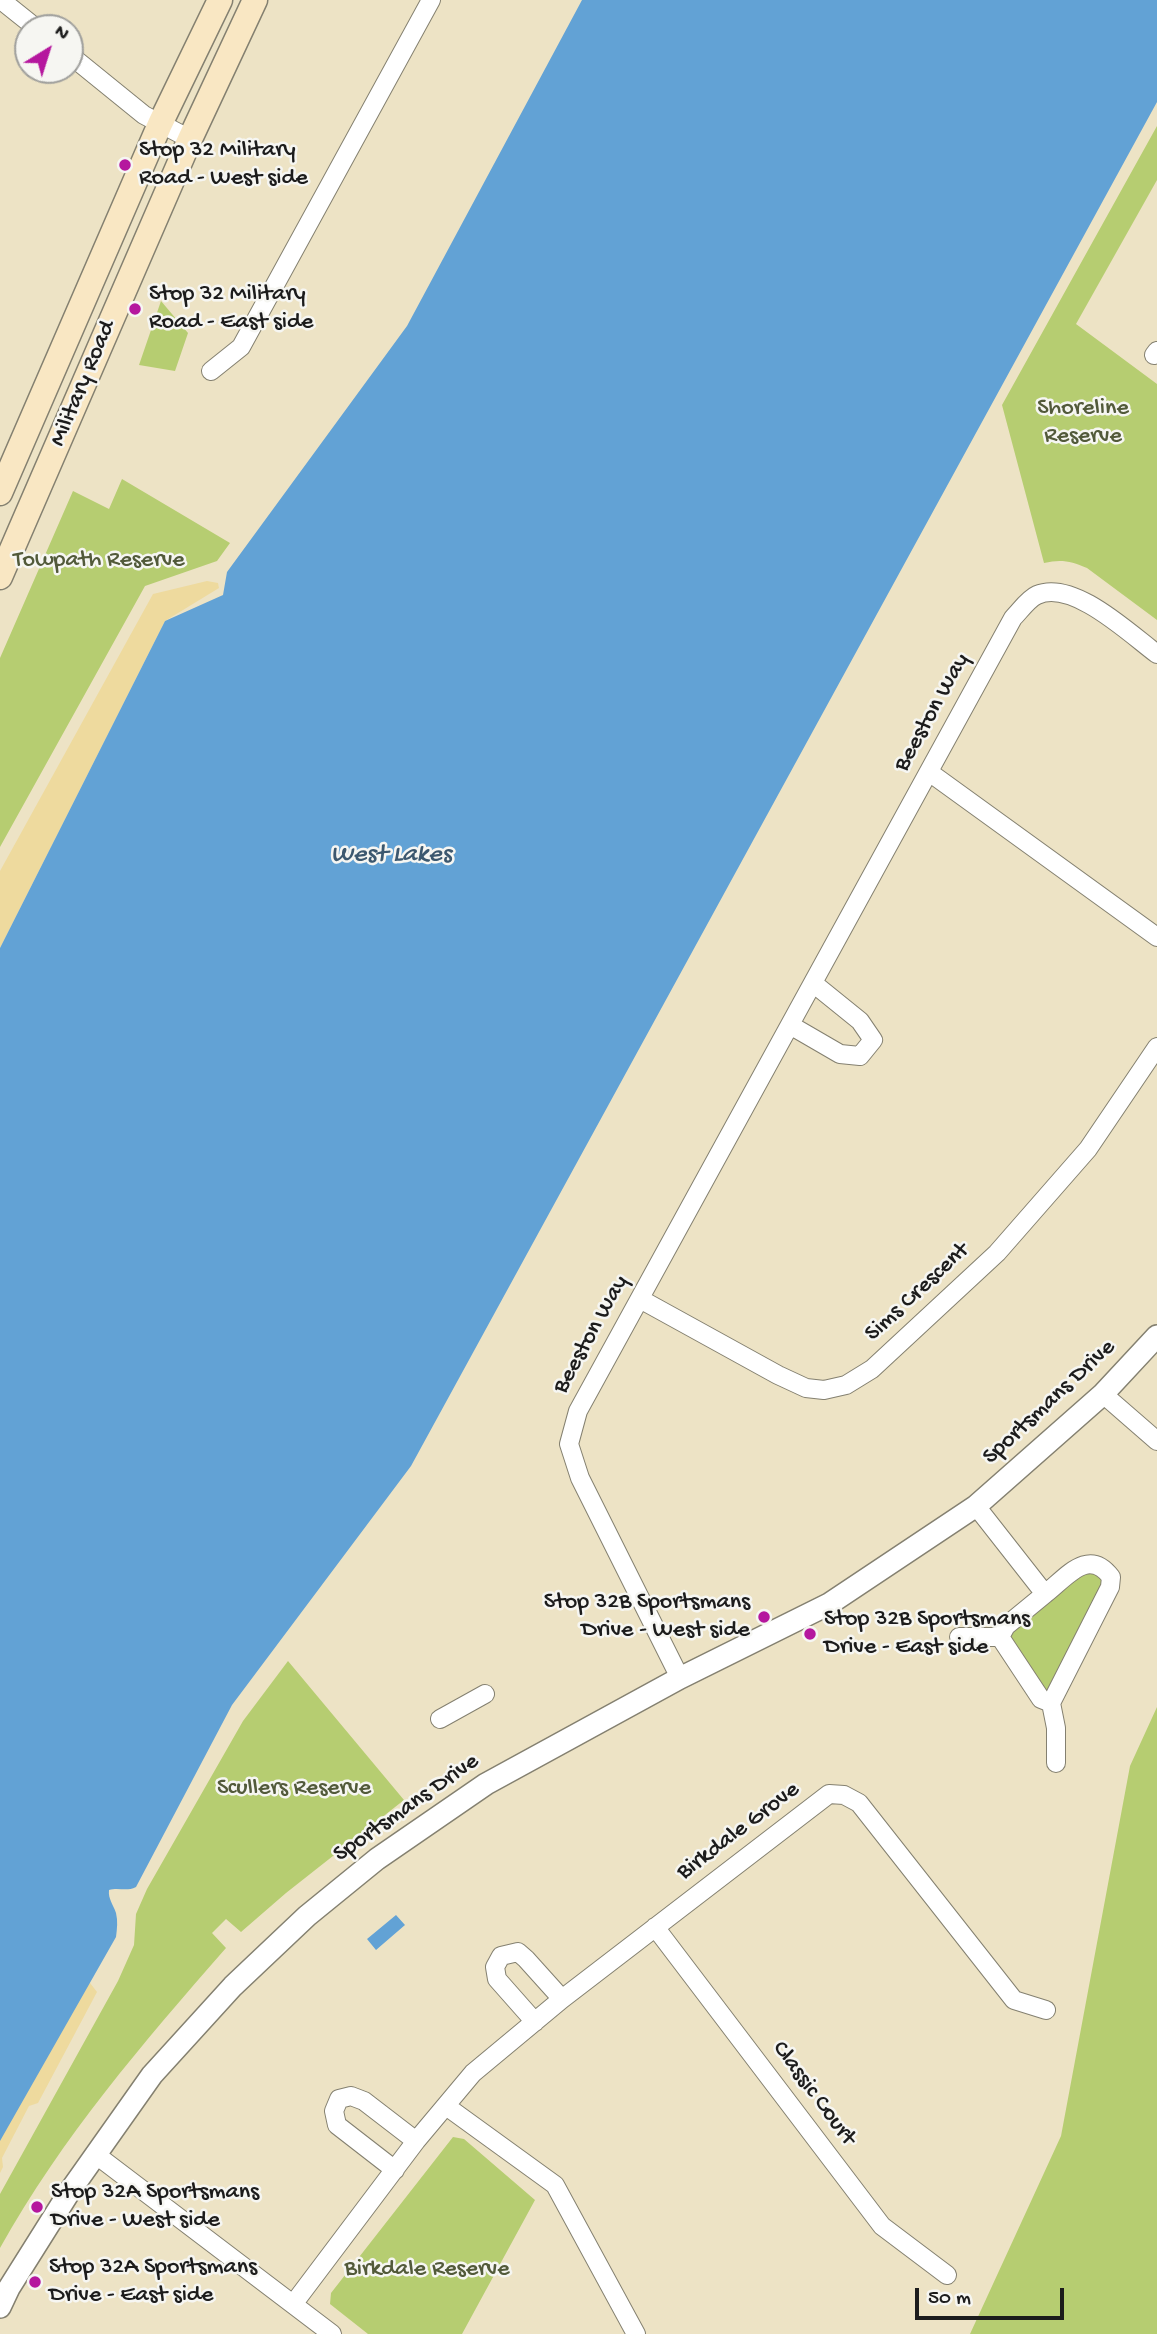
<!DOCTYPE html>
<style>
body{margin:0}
#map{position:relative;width:1157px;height:2334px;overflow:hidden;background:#ede3c5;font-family:"Gochi Hand",sans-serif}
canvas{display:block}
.north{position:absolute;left:14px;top:14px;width:70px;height:70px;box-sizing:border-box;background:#f6f6f2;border:2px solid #9f9f9c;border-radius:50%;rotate:38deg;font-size:19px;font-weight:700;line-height:28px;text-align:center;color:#1c1c1c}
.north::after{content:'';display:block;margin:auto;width:24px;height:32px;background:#b5179e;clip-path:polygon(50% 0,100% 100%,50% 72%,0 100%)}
.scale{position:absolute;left:915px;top:2288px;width:149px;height:32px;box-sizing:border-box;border:4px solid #1c1c1c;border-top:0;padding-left:9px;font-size:21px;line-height:24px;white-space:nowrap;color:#1c1c1c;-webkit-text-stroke:5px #f6f6f2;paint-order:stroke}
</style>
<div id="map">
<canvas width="1157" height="2334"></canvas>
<div class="north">N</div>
<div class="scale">50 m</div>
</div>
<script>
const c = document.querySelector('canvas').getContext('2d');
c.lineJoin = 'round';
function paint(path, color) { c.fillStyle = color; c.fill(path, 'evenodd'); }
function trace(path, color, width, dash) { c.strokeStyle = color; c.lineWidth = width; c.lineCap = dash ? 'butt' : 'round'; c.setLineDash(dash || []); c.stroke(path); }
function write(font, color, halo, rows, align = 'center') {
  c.font = font + ' "Gochi Hand",sans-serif'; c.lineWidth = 5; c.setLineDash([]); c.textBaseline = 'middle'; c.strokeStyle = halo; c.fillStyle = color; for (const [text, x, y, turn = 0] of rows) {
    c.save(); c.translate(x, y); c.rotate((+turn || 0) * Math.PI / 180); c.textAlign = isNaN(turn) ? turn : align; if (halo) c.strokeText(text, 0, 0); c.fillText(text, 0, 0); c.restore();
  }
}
paint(new Path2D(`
 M1157 126V180L1076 324 1157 384V620L1087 568C1071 561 1061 559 1044 563L1002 405Z
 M161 301 188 333 175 371 139 365Z
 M122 479 230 543 217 561 145 586 0 847V658L73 491 109 509Z
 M1085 1563 1111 1577 1051 1703 1005 1648 1006 1626Z
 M288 1661 404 1800 286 1893 241 1932 226 1919 212 1933 226 1948C143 2043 62 2137 0 2248V2194L118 1981 134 1945 136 1914 147 1889 243 1721Z
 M1157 1707V2334H970L1061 2136 1130 1766Z
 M453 2137 464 2139 535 2200 462 2334H368L330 2304 331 2293Z`), '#b6cd71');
paint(new Path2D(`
 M207 581 218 583 219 588 165 621 0 948V871L153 594Z
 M87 1979 97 1992 38 2103 29 2106 2 2158 3 2167 0 2173V2090Z`), '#eeda9e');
paint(new Path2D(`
 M582 0H1157V102L411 1466 232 1705 136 1887C126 1892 119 1887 109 1890 108 1899 113 1904 116 1913 118 1921 117 1929 116 1937L0 2141V948L165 621 223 595 227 572 407 326Z
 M396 1915 405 1925 376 1950 367 1939Z`), '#62a2d5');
const minor = new Path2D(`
 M1 0 36 28
 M70 55 144 115 190 139
 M1154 355 1157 351
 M211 371 241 347 431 0
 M929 772 1157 937
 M790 1025 840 1054 860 1056 873 1040 860 1021 813 983
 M640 1299 778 1375 806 1388 824 1390 846 1385 872 1369 997 1253 1088 1149 1157 1047
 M1103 1394 1157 1441
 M976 1506 1045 1594C1067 1577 1088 1547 1111 1577L1110 1587 1051 1703 1041 1699 1000 1637 1006 1626 1045 1594
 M959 1637H1000
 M680 1678 580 1478 569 1444 578 1411 1013 618C1020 611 1028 599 1037 595 1073 579 1130 634 1157 654
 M1051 1703 1056 1728V1763
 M440 1719 485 1694
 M655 1927 882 2226 947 2275
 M535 2022 497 1979 495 1967 501 1956 518 1952 526 1959 562 1999
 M446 2106 555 2185 636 2334
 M95 2154 332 2334
 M395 2170 337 2125 334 2111 339 2099 351 2096 364 2101 416 2141
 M294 2303 416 2141 473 2073 562 1999 829 1794 844 1795 859 1803 1014 2000 1046 2010`);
const tertiary = new Path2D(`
 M0 2307 9 2288 70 2191 152 2075 233 1986 307 1916 377 1859 486 1784 680 1678 829 1604 976 1506 1103 1394 1157 1336`);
const secondary = new Path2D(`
 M0 493 160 124 220 0
 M0 577 190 139 255 0`);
trace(minor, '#848070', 20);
trace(tertiary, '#848070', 24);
trace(secondary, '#848070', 27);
trace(minor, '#fff', 18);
trace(tertiary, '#fff', 21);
trace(secondary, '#f9e7c3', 24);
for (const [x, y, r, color] of [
 [125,165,7,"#b5179e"],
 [135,309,7,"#b5179e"],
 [764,1617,7,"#b5179e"],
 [810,1634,7,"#b5179e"],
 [37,2207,7,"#b5179e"],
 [35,2282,7,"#b5179e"]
]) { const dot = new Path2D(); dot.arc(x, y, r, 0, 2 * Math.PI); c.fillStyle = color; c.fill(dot); trace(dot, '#f6f6f2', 2.5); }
write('24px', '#1c1c1c', '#f6f6f2', [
 ["Stop 32 Military",139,151],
 ["Road - West side",139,179],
 ["Stop 32 Military",149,295],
 ["Road - East side",149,323],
 ["Stop 32B Sportsmans",750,1603,"right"],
 ["Drive - West side",750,1631,"right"],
 ["Stop 32B Sportsmans",824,1620],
 ["Drive - East side",824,1648],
 ["Stop 32A Sportsmans",51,2193],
 ["Drive - West side",51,2221],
 ["Stop 32A Sportsmans",49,2268],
 ["Drive - East side",49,2296]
], 'left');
write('24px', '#1c1c1c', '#f6f6f2', [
 ["Military Road",84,384,-67],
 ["Beeston Way",933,713,-61],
 ["Sims Crescent",918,1293,-43],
 ["Beeston Way",592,1335,-61],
 ["Sportsmans Drive",1050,1403,-43],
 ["Sportsmans Drive",407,1809,-35],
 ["Birkdale Grove",739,1832,-37],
 ["Classic Court",813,2094,53]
]);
write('24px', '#525a3a', '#f6f6f2', [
 ["Shoreline",1083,409],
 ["Reserve",1083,437],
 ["Towpath Reserve",99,561],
 ["Scullers Reserve",294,1789],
 ["Birkdale Reserve",427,2270]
]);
write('italic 26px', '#3c586f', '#f6f6f2', [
 ["West Lakes",391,856]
]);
</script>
